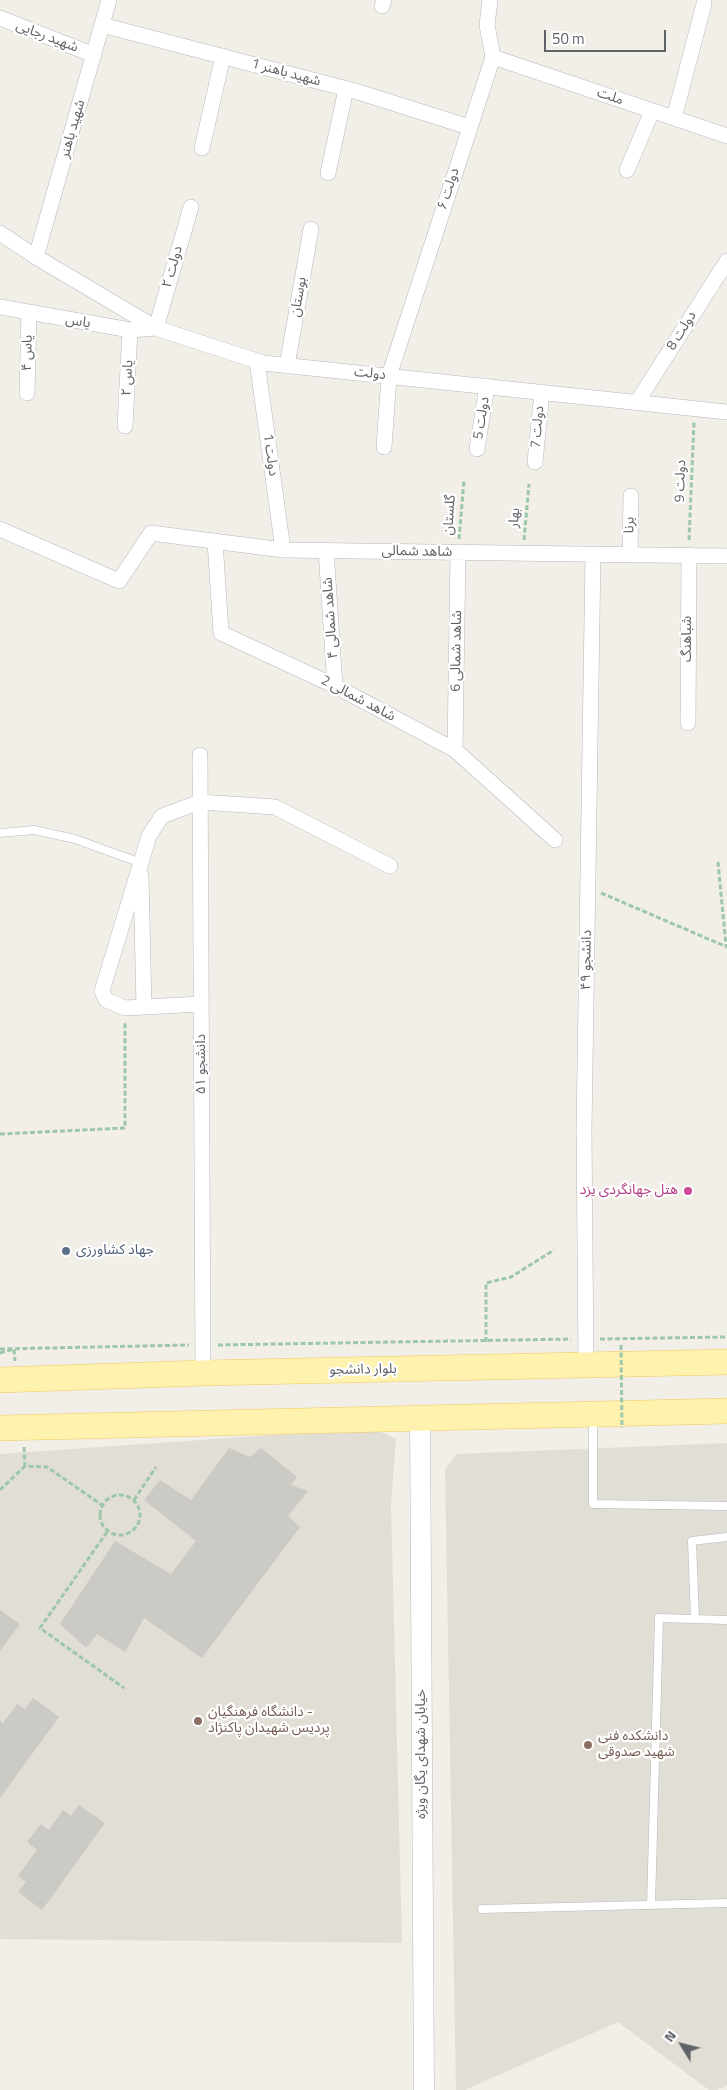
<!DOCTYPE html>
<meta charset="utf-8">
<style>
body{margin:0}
#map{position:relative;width:727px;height:2090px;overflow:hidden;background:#f1efe8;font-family:"Titillium Web",sans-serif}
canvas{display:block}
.north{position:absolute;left:657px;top:2020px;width:50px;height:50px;-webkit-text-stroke:4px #fff;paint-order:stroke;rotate:306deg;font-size:14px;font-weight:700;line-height:20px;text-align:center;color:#5f6368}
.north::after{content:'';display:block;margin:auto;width:18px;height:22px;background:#5f6368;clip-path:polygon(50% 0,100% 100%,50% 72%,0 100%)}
.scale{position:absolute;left:544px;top:30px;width:122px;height:22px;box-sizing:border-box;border:2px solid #5f6368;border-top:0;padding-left:6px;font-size:15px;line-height:18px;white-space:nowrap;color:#5f6368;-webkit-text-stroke:4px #fff;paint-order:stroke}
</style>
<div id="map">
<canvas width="727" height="2090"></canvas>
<div class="north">N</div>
<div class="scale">50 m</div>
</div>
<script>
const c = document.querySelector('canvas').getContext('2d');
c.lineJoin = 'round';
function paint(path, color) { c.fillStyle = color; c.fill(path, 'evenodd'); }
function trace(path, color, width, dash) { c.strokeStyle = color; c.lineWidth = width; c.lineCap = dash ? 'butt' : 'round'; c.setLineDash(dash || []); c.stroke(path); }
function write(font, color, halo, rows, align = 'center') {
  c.font = font + ' "Titillium Web","Noto Sans Arabic",sans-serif'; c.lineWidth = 4.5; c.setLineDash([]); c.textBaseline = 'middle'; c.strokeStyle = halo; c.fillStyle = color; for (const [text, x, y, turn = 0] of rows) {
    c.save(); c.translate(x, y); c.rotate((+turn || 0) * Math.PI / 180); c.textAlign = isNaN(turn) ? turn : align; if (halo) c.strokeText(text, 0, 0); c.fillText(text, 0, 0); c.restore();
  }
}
paint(new Path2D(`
 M373 1428 396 1439 391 1504 402 1943 0 1939V1454Z
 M727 1443V2085L717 2090H709L618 2022 465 2090H456L445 1469 457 1454Z`), '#e1ded6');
paint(new Path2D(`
 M229 1448 250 1457 261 1448 297 1477 291 1485 308 1491 288 1516 300 1527 202 1658 144 1618 125 1652 97 1634 86 1648 60 1624 115 1541 171 1574 196 1541 144 1500 160 1480 191 1500Z
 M0 1610 20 1624 0 1651Z
 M33 1698 59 1717 0 1798V1721L3 1723 17 1704 25 1709Z
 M79 1805 105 1823 42 1910 18 1892 26 1882 18 1876 37 1850 27 1842 41 1824 49 1830 63 1810 71 1816Z`), '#cccac5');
const service = new Path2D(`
 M0 833 34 830 75 839 141 863
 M593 1416V1504L727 1506
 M695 1619 692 1541 727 1537
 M651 1905 659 1618 727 1620
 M482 1909 727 1903`);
const minor = new Path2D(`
 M382 6 384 0
 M0 18 94 55
 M102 25 355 91 469 127
 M493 57 727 136
 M674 118 704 4
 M202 148 223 56
 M627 170 652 111
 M328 173 346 89
 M0 233 36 257 156 328 263 363 727 412
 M36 257 109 0
 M0 307 130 330 156 328 191 207
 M257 361 283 550
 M287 366 311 229
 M27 393 29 313
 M637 402 727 261
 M125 426 130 330
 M384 447 389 376 493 57 487 25 490 0
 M477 449 487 386
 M535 462 542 392
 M0 529 119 581 151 533 283 550 727 556
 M215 541 221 633 335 686 455 750 555 840
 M326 550 335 686
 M630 554 631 496
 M688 723 689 555
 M455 750 458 552
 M200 755 203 1373
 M141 876 144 1007
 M201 1004 125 1008 106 1000 102 991 149 836 162 816 200 802 275 807 390 866
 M586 1366 584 1129 593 554`);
const tertiary = new Path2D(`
 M420 1418 424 2090`);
const primary = new Path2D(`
 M0 1380 203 1373 727 1362
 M0 1428 727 1411`);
trace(service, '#b5b8bc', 9);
trace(minor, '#b5b8bc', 16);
trace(tertiary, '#b5b8bc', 21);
trace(primary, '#f2c960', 26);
trace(new Path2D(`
 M459 539 464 480
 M524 540 529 484
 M689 540 694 422
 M718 862 726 946
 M601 893 727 947
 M0 1134 125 1128V1022
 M600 1339 727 1337
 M486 1342V1283L511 1277 554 1250
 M218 1345 571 1339
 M0 1349 189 1345
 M0 1353 14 1349 15 1361
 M24 1447 25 1466 47 1467 102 1505
 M0 1490 25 1466
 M100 1515a20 20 0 1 1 40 0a20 20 0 1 1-40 0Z
 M134 1500 156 1467
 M107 1532 40 1628 124 1688`), '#9cc7a9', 3, [5, 2.5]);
trace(service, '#fff', 8);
trace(minor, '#fff', 15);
trace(tertiary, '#fff', 20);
trace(primary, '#fff2af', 25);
trace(new Path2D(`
 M621 1345 622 1428`), '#9cc7a9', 3, [5, 2.5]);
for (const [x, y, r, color] of [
 [688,1191,5,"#d1479c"],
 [66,1251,5,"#5c6f8a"],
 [198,1721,5,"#8d6e63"],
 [588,1745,5,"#8d6e63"]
]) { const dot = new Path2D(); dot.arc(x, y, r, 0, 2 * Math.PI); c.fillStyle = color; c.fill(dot); trace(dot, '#fff', 2); }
write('14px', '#5f6368', '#fff', [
 ["شهید رجایی",47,37,21],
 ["شهید باهنر 1",286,73,15],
 ["ملت",610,97,19],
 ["شهید باهنر",73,129,-74],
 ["دولت ۶",449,189,-72],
 ["دولت ۲",173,267,-74],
 ["بوستان",299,297,-80],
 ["یاس",78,322,10],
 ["دولت 8",682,331,-58],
 ["یاس ۴",28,353,-89],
 ["دولت",370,374,6],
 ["یاس ۲",128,378,-87],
 ["دولت 5",482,418,-81],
 ["دولت 7",538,427,-85],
 ["دولت 1",270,455,82],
 ["دولت 9",681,481,-88],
 ["گلستان",450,515,-86],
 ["بهار",515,518,-85],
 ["برنا",630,525,-89],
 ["شاهد شمالی",417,552,1],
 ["شاهد شمالی ۴",331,618,-94],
 ["شباهنگ",688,639,-90],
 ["شاهد شمالی 6",457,651,-89],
 ["شاهد شمالی 2",358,699,28],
 ["دانشجو ۴۹",587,960,-89],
 ["دانشجو ۵۱",202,1064,-90],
 ["بلوار دانشجو",363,1370,-1],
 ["خیابان شهدای یگان ویژه",422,1754,-90]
]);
write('14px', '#b23c85', '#fff', [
 ["هتل جهانگردی یزد",678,1191]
], 'right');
write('14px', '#4e5e75', '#fff', [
 ["جهاد کشاورزی",76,1251]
], 'left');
write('14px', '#785e54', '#fff', [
 ["دانشگاه فرهنگیان -",208,1713],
 ["پردیس شهیدان پاکنژاد",208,1729],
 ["دانشکده فنی",598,1737],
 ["شهید صدوقی",598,1753]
], 'left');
</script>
